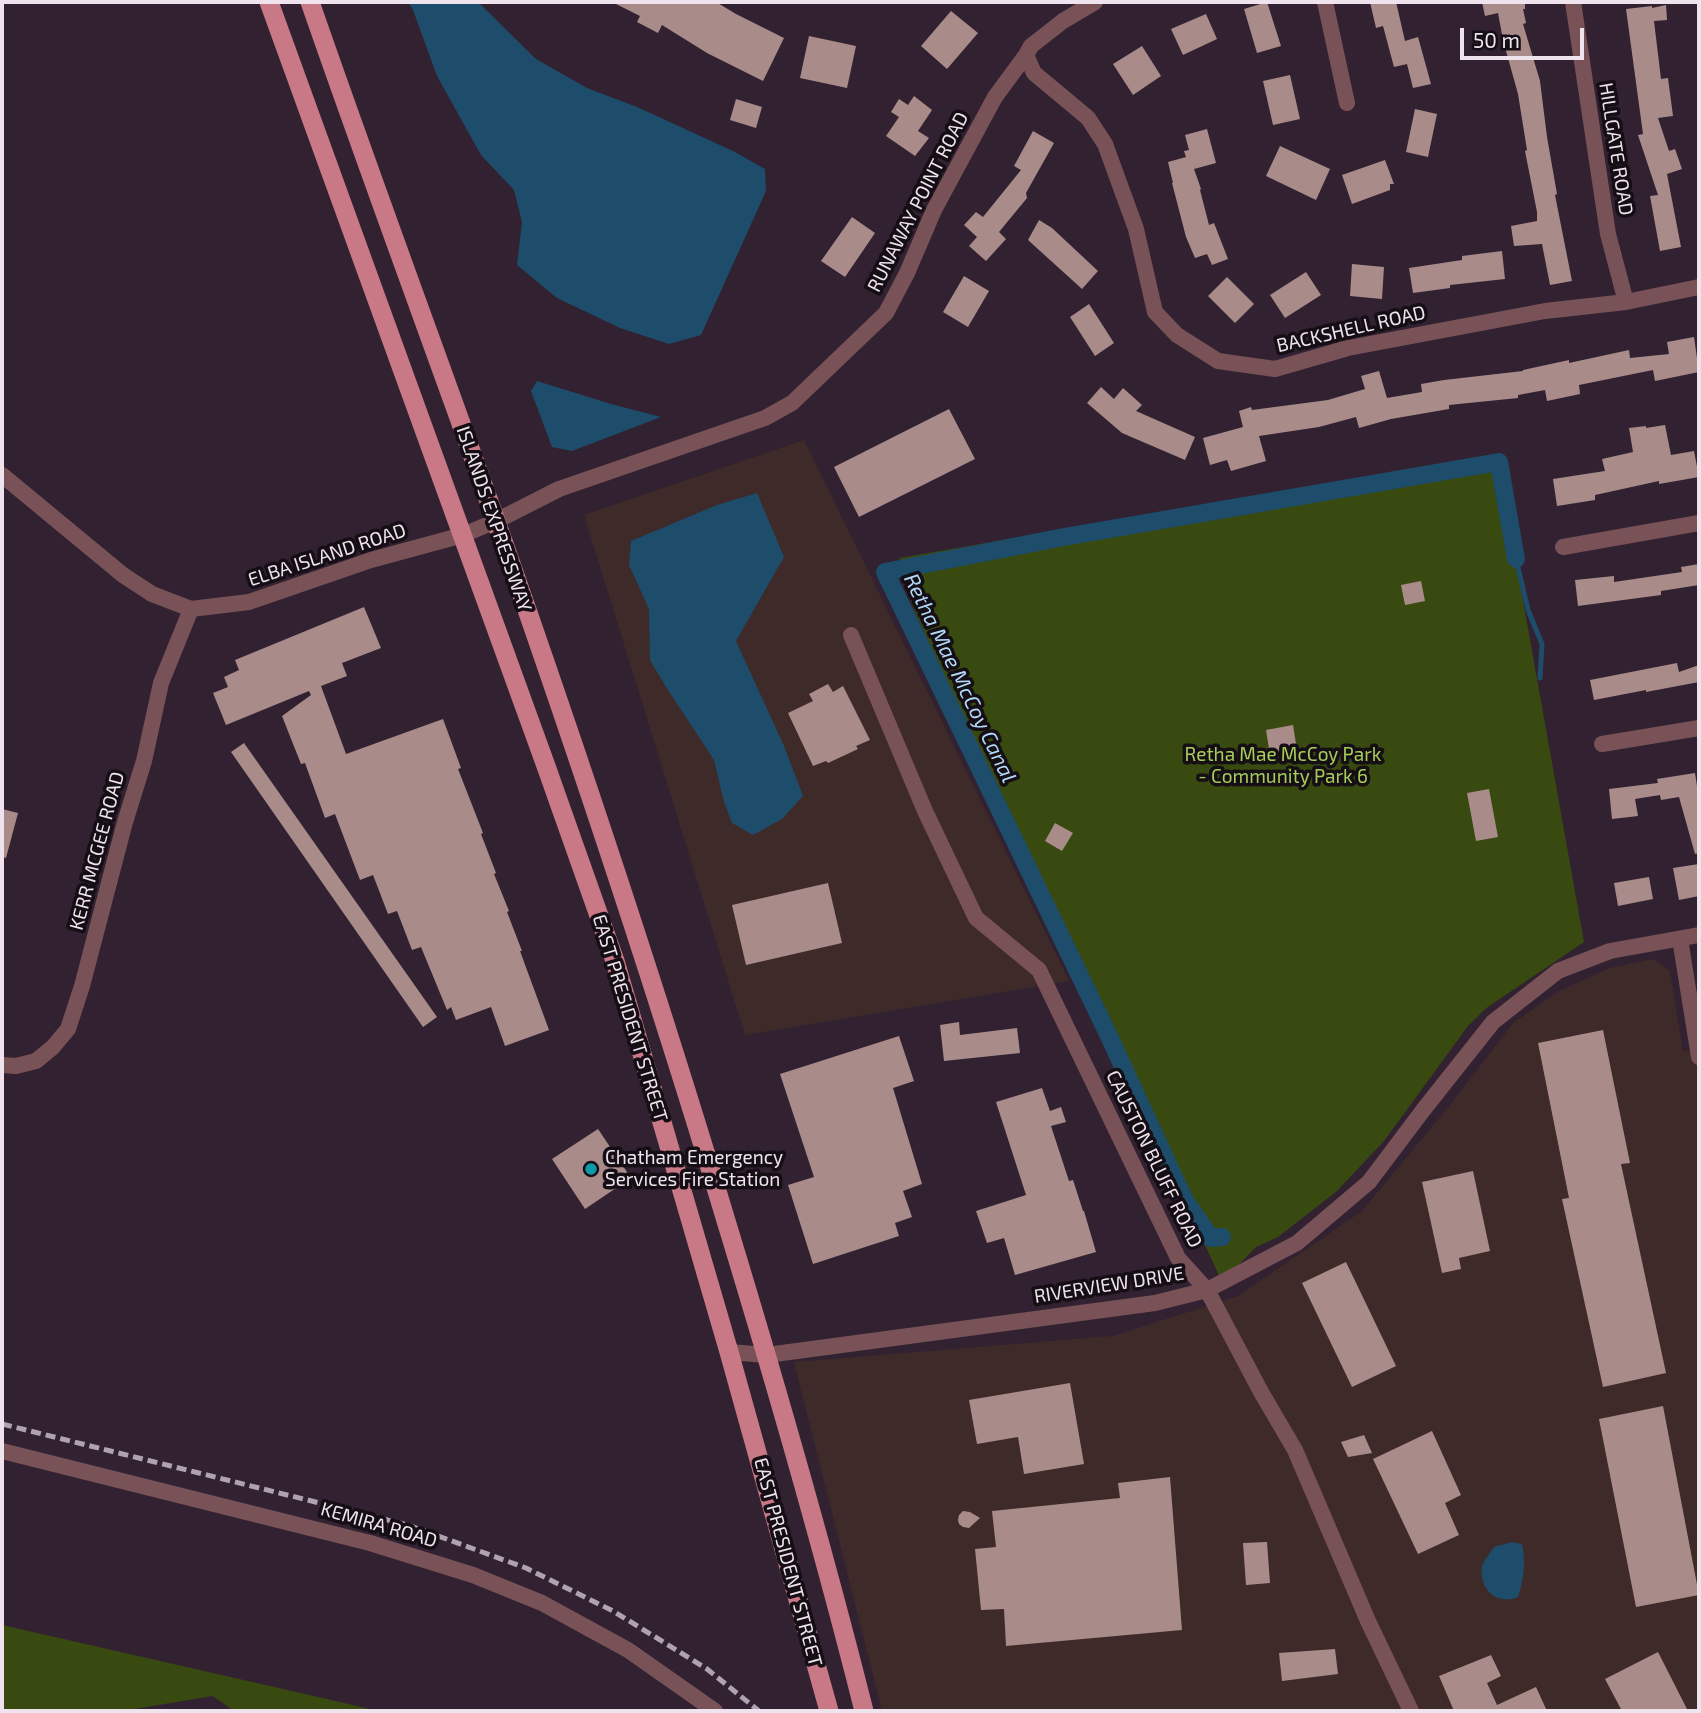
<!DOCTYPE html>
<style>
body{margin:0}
#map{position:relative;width:1701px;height:1713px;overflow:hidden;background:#322231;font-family:"Exo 2",sans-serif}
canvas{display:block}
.frame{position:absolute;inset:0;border:4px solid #efe4ee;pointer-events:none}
.scale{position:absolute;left:1460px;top:28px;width:124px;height:32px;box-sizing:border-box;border:4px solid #efe4ee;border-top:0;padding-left:9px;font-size:21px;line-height:24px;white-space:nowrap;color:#efe4ee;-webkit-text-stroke:5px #150e15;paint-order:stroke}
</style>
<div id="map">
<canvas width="1701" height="1713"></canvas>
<div class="frame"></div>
<div class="scale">50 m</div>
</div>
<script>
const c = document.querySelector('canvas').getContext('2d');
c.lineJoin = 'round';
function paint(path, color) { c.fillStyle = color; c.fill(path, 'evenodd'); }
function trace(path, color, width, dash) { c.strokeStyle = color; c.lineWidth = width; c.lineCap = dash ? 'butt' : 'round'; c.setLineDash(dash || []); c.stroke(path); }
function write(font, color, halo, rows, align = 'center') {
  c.font = font + ' "Exo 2",sans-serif'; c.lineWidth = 7; c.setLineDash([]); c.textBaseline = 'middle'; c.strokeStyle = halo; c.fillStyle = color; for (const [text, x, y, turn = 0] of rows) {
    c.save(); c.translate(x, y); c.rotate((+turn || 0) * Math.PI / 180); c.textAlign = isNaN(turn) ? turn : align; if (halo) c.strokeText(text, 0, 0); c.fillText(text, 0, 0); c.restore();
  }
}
paint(new Path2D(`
 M804 440 1069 981 745 1035 584 515Z
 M1653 959 1670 971 1683 1051 1699 1049V1711H882L794 1362 1113 1336 1238 1296 1362 1211 1455 1099 1513 1023 1559 991 1610 968Z`), '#3e2a28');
paint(new Path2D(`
 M1497 455 1584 942 1485 1009 1468 1026 1384 1141 1337 1191 1278 1237 1256 1247 1222 1282 914 610 899 558Z
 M2 1625 327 1699 378 1711H234L213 1696 122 1711H2Z`), '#384a0f');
paint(new Path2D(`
 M408 2H478L536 59 587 88 637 107 733 151 765 169 766 191 701 335 669 344 620 328 557 298 517 265 522 222 514 190 481 155 437 76 413 10Z
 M537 381 611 404 661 417 572 451 552 447 531 391Z
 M757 493 784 557 736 641 784 746 803 796 782 819 753 835 732 823 724 802 714 760 666 687 650 660 649 609 629 565 631 541 717 505Z
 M1512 1542 1522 1544C1526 1563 1524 1579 1518 1597 1497 1606 1479 1589 1482 1567 1483 1561 1490 1553 1494 1547Z`), '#1e4c6b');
trace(new Path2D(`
 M1516 559 1528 610 1542 644 1540 678`), '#1e4c6b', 5);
trace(new Path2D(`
 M1222 1237 1211 1238 1184 1199 1108 1034 885 572 1064 537 1499 462 1516 559`), '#1e4c6b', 18);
paint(new Path2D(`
 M612 2H716L736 14 784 38 763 81 707 53 662 25 658 33 637 22 640 16Z
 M1267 2 1281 46 1257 53 1244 9Z
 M1370 2H1396L1405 41 1418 37 1431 84 1413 88 1407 64 1394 67 1383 26 1376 28Z
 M1482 2H1525V9H1523L1526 23 1523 24 1540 81 1547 137 1557 194 1555 195 1572 281 1550 285 1542 244 1514 246 1511 226 1537 221V212L1525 151 1527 150 1518 94 1503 40 1498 13 1485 16Z
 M1666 5 1667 20 1654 21 1661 79 1668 78 1673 116 1658 118 1669 151 1675 149 1682 169 1667 174 1681 247 1660 251 1650 196 1658 195 1638 135 1643 134 1626 9 1652 6V8Z
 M951 11 978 33 947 69 921 46Z
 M1206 14 1217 39 1183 55 1171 29Z
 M809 36 856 46 847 88 800 78Z
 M1142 46 1161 76 1133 95 1113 64Z
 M1290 75 1300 119 1273 125 1263 81Z
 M914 96 932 110 918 131 929 138 915 156 886 136 899 117 891 112 899 99 908 105Z
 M736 99 762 107 756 128 730 120Z
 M1415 109 1437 114 1428 157 1406 152Z
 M1207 129 1216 163 1194 169 1201 189 1200 190 1209 225 1214 223 1228 259 1212 265 1207 254 1195 258 1186 237 1172 183H1173L1168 162 1186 157 1184 151 1189 150 1185 135Z
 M1033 131 1054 143 1026 193 1027 198 999 232 1006 239 986 261 969 246 977 237 964 225 976 212 983 217 1021 170 1014 166Z
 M1280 146 1330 169 1316 200 1266 176Z
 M1385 160 1394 184H1390V190L1352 204 1342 175Z
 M852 217 875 233 845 277 821 261Z
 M1039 220 1052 228 1098 271 1082 289 1028 240Z
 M1502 251 1505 279 1450 285V288L1413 293 1409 268 1462 260V256Z
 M1352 264 1384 267 1382 299 1350 296Z
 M1306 272 1321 295 1285 318 1270 295Z
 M964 276 989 291 968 327 943 312Z
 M1227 277 1254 304 1235 323 1208 296Z
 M1089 304 1114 343 1095 356 1070 317Z
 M1694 337 1699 372 1655 381 1653 370 1579 385 1580 394 1547 401 1545 390 1518 395V398L1449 405V409L1391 419 1359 428 1356 417 1319 427 1259 436 1266 461 1231 471 1227 460 1210 465 1203 438 1243 427 1239 411 1251 407 1252 410 1328 400 1365 389 1361 376 1379 371 1387 398 1422 392 1421 384 1444 380 1523 371V370L1569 360V363L1629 350 1630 358 1669 354 1667 342Z
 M1101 387 1114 399 1123 388 1142 405 1136 411 1195 437 1185 460 1122 433 1087 403Z
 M949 409 975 459 859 517 834 467Z
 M1665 425 1671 455 1694 451 1699 477 1659 484V481L1595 495V500L1557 506 1553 479 1605 471 1602 459 1633 452 1629 428 1646 426V428Z
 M1699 564V585L1661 591V595L1578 606 1575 580 1614 576V582L1682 572 1681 567Z
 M1421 581 1425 601 1405 605 1401 585Z
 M364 607 381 648 342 663 347 676 321 686 346 754 443 719 461 768 458 769 483 833 481 834 496 873 494 874 509 911 507 912 522 951H520L549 1030 505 1046 491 1007 456 1020 451 1007 447 1010 421 947 412 950 397 911 388 914 373 875 360 880 335 814 325 818 305 763 301 764 282 716 311 695 309 691 226 725 213 693 228 687 224 677 239 670 235 660Z
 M1677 663 1679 672 1699 665V682L1646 692V690L1594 700 1590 680Z
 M828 684 833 692 843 686 870 740 856 746 858 749 828 763 826 761 813 766 788 713 813 701 809 694Z
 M1293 725 1297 750 1270 755 1266 730Z
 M244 743 437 1017 423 1027 231 752Z
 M1695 773 1699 799V853L1695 854 1679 797 1661 800 1660 795 1635 799 1638 816 1612 819 1609 789 1658 783 1657 779Z
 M1489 789 1498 837 1476 841 1467 793Z
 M2 809 18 813 6 858 2 857Z
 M1055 823 1073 833 1062 851 1045 841Z
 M1699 864V896L1679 900 1673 868Z
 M1649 877 1653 899 1618 906 1614 883Z
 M828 883 842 943 746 965 732 905Z
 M959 1022 960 1035 1017 1028 1020 1053 944 1061 940 1025Z
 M1603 1030 1630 1163 1621 1164 1666 1373 1603 1387 1562 1199 1569 1198 1538 1043Z
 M899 1036 914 1081 893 1088 922 1184 903 1191 912 1217 895 1223 899 1236 813 1264 788 1185 814 1177 780 1074Z
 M1042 1088 1050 1111 1061 1107 1066 1122 1051 1126 1069 1181 1073 1180 1083 1211H1084L1096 1252 1015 1275 1004 1238 987 1243 976 1211 1026 1195 996 1102Z
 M598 1129 631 1178 585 1209 552 1159Z
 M1473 1171 1490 1251 1459 1258 1461 1269 1442 1273 1422 1182Z
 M1346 1262 1396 1366 1352 1387 1302 1283Z
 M1070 1383 1084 1464 1024 1474 1018 1437 977 1444 969 1400Z
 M1663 1406 1699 1595 1636 1607 1599 1419Z
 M1432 1431 1461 1495 1445 1503 1459 1535 1418 1554 1373 1459Z
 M1364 1435 1372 1453 1348 1457 1341 1442Z
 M1170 1477 1182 1630 1006 1646 1004 1609 981 1610 975 1549 996 1547 992 1511 1120 1498 1118 1483Z
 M963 1511 970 1512 980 1518 969 1528 963 1527 959 1524 958 1520 959 1515Z
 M1267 1542 1270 1583 1246 1585 1243 1543Z
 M1335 1649 1338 1674 1282 1681 1279 1653Z
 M1658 1652 1688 1711H1622L1605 1679Z
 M1491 1655 1501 1676 1487 1683 1497 1705 1536 1687 1547 1711H1454L1439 1676Z`), '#a98c8a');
trace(new Path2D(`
 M1325 2 1347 103
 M1573 2 1608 234 1626 302
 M1026 55 1034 73 1088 118 1105 144 1136 229 1155 312 1177 335 1218 361 1275 369 1348 348 1545 311 1626 302 1699 287
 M2 475 123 575 152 594 191 609 249 602 371 560 463 535 496 521 559 489 765 418 792 403 886 313 907 273 934 210 995 97 1026 55 1031 46 1063 21 1095 2
 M1563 547 1699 523
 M851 635 925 811 976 918 1039 970 1178 1258 1207 1290 1261 1392 1295 1450 1368 1621 1411 1711
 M1602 744 1699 728
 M1680 939 1699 1057
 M2 1065 16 1066 36 1061 53 1047 68 1029 82 986 125 822 144 761 161 683 191 609
 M729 1352 767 1355 1155 1303 1207 1290 1297 1243 1369 1182 1424 1109 1493 1022 1558 971 1610 951 1699 935
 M2 1451 370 1543 473 1575 542 1603 628 1650 715 1711`), '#795257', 16);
trace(new Path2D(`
 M269 2 546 766 615 961 729 1352 829 1711
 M310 2C370 175 434 347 496 521 578 754 656 988 727 1224 776 1385 823 1548 864 1711`), '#c97885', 19);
trace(new Path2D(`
 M2 1424 408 1525 526 1568 613 1611 707 1669 759 1711`), '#b0a3af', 5, [10, 5]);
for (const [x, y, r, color] of [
 [591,1169,7,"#0f9aa8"]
]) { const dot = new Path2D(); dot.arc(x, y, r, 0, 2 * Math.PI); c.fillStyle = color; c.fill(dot); trace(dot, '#150e15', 2.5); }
write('19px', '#efe4ee', '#150e15', [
 ["HILLGATE ROAD",1616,149,81],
 ["RUNAWAY POINT ROAD",918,202,-63],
 ["BACKSHELL ROAD",1351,329,-13],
 ["ISLANDS EXPRESSWAY",494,519,71],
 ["ELBA ISLAND ROAD",327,555,-18],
 ["KERR MCGEE ROAD",97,851,-75],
 ["EAST PRESIDENT STREET",630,1018,73],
 ["CAUSTON BLUFF ROAD",1154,1159,64],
 ["RIVERVIEW DRIVE",1109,1285,-9],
 ["KEMIRA ROAD",379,1525,16],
 ["EAST PRESIDENT STREET",788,1562,75]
]);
write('19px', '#a7ce5b', '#150e15', [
 ["Retha Mae McCoy Park",1283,755],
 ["- Community Park 6",1283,777]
]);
write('19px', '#efe4ee', '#150e15', [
 ["Chatham Emergency",605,1158],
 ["Services Fire Station",605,1180]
], 'left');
write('italic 21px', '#b1d9f7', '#150e15', [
 ["Retha Mae McCoy Canal",960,678,64]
]);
</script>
